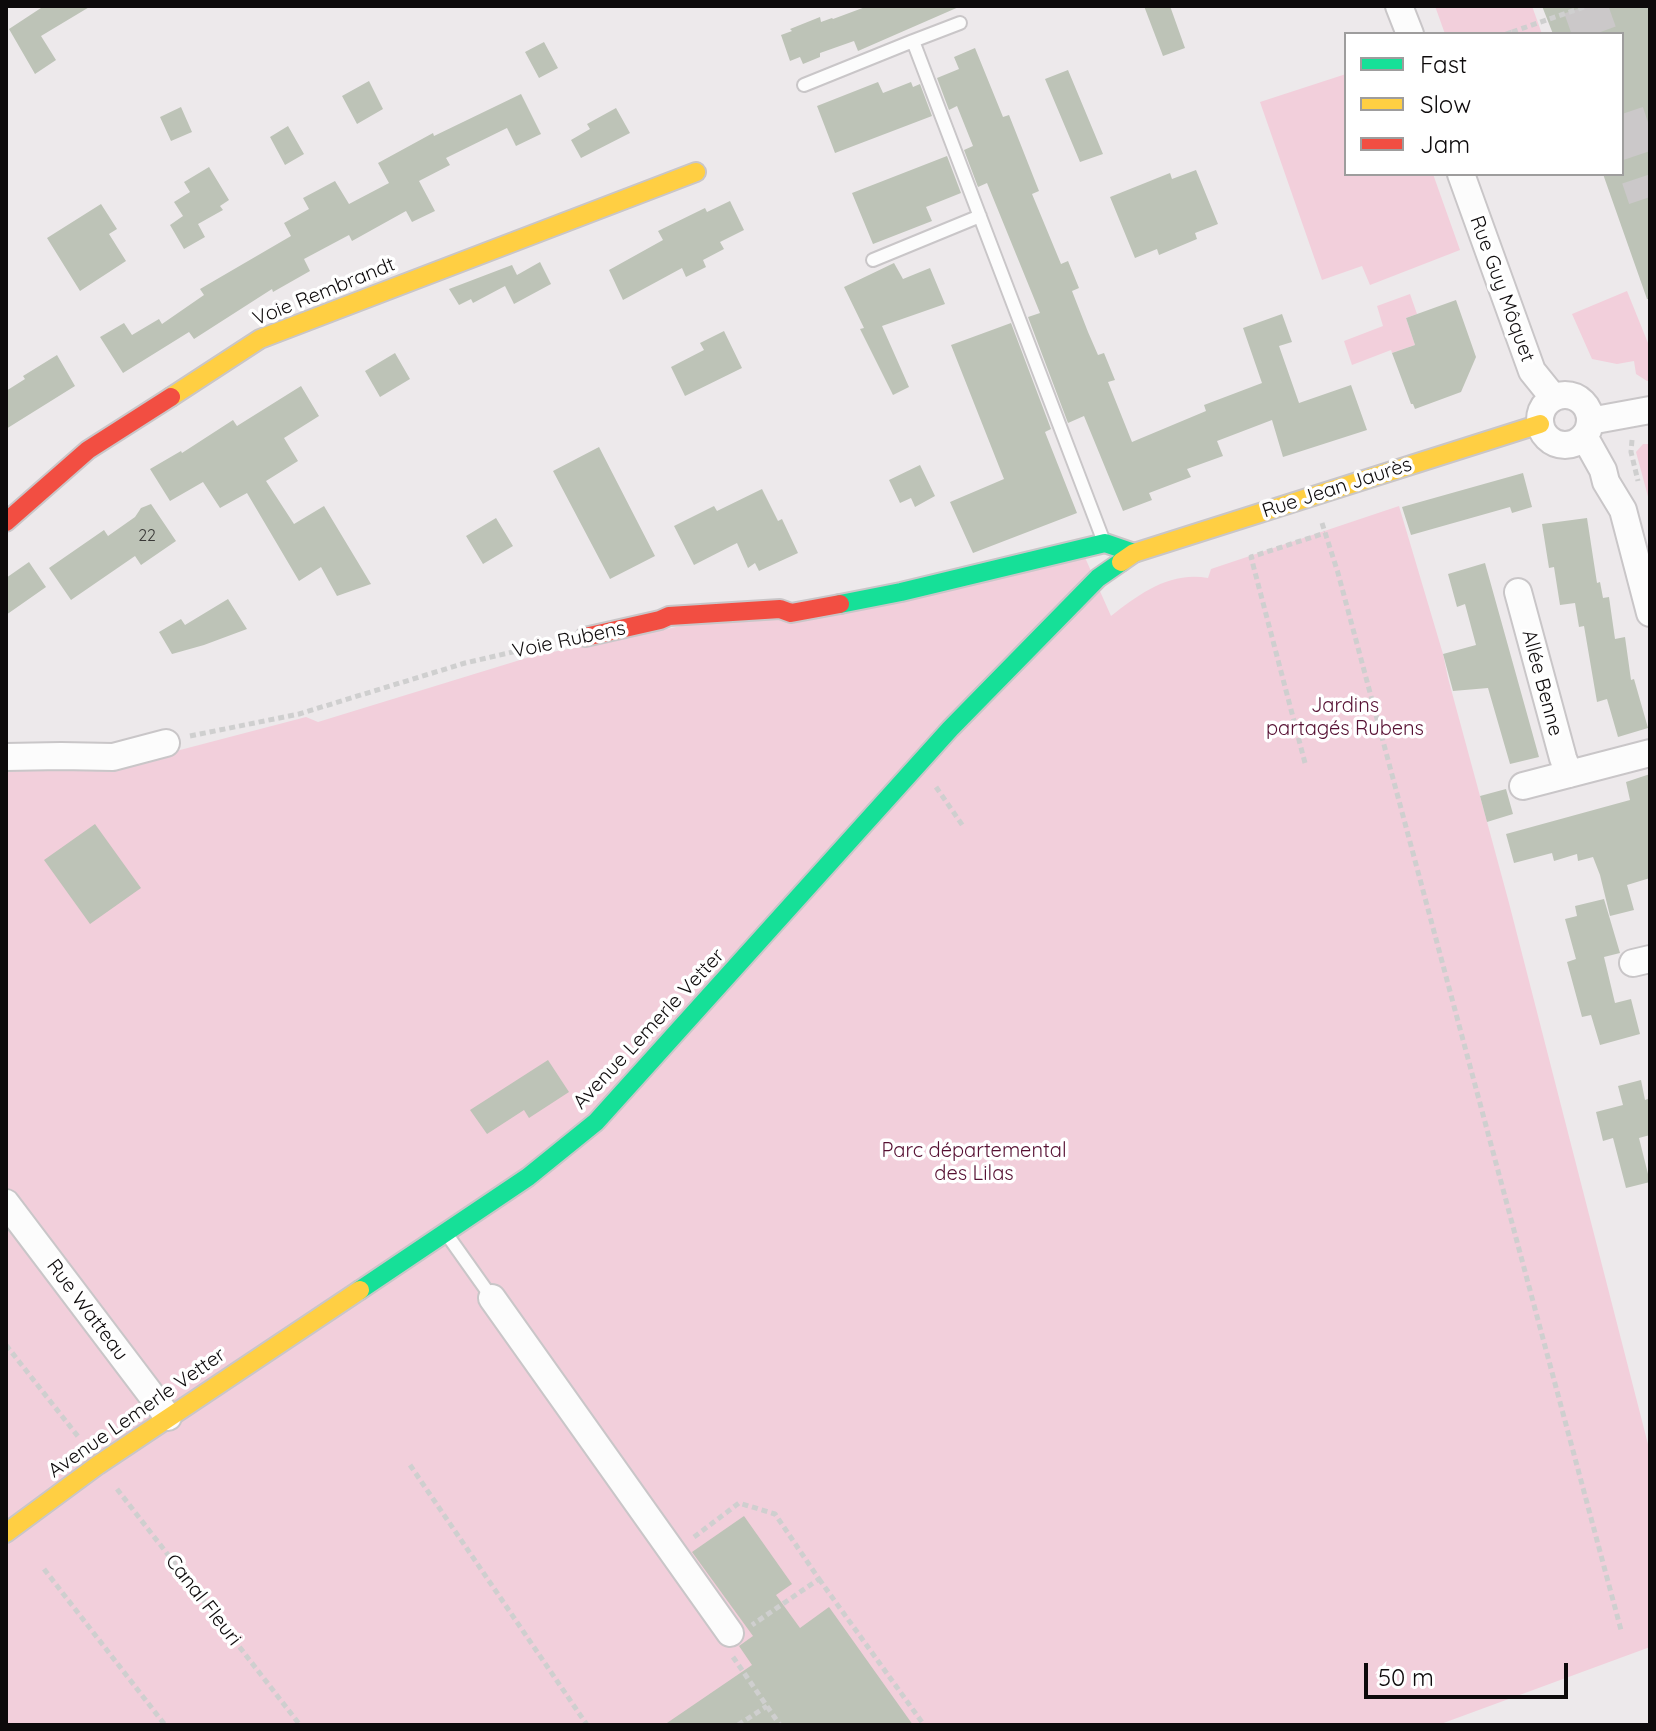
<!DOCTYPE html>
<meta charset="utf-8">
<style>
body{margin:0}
#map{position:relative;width:1656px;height:1731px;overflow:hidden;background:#ede9eb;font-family:Quicksand,sans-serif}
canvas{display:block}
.frame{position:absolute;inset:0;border:8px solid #0d0a0b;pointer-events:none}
.legend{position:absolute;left:1344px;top:32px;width:280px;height:144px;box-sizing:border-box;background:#fff;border:2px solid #9e9d9d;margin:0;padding:10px 14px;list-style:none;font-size:24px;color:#0d0a0b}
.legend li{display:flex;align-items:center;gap:16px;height:40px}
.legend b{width:40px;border:2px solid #9e9d9d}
.scale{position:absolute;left:1364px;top:1663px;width:204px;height:36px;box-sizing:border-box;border:4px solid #0d0a0b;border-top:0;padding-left:10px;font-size:24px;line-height:28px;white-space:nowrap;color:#0d0a0b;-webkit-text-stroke:6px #fff;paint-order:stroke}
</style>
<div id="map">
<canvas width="1656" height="1731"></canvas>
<div class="frame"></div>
<ul class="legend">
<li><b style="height:10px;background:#16e098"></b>Fast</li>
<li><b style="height:10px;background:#ffcf43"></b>Slow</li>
<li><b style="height:10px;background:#f24e42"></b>Jam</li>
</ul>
<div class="scale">50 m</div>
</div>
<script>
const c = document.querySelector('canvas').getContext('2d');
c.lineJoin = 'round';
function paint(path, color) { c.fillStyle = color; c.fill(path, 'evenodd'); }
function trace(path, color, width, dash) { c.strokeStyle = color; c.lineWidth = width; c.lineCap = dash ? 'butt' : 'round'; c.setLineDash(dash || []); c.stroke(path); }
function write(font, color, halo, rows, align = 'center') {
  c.font = font + ' Quicksand,sans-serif'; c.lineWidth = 7; c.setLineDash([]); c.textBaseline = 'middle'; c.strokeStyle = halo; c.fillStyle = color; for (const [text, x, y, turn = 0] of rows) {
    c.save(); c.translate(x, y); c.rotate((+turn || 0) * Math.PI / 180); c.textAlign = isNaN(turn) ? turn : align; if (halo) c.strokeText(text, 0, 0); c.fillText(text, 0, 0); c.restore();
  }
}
paint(new Path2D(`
 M1435 6H1532L1542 34H1445Z
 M1346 74V174H1433L1460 250 1370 285 1362 266 1322 280 1260 102Z
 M1627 291 1650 348V381H1647L1636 374 1634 361 1617 364 1592 359 1572 314Z
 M1410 294 1417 314 1406 318 1415 345 1392 353 1391 350 1352 365 1344 341 1383 326 1377 306Z
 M1643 444H1650V504L1636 452Z
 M1399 506 1443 654 1448 678 1509 903 1650 1452V1647L1438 1725H6V771L119 766 306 717 318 722 533 656 696 623 1083 553 1111 616C1139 594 1170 571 1208 578L1211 569Z`), '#f2cfdb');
paint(new Path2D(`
 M44 6H91L41 36 56 60 35 74 9 29Z
 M868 6H961L858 51 854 41 820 53V57L803 64 800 57 790 61 781 35 792 31 790 29 820 17 821 22 832 18 833 19Z
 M1144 6H1170L1185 48 1163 56Z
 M1542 6H1650V299H1647L1603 174H1622V34H1553Z
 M544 42 558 68 539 78 525 52Z
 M975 48 1003 117 1009 115 1039 191 1032 194 1061 264 1068 261 1079 288 1072 291 1088 332 1098 355 1104 353 1115 380 1108 382 1132 442 1206 411 1204 405 1262 383 1243 328 1282 314 1292 342 1279 346 1299 403 1351 385 1367 430 1283 457 1272 420 1217 441 1223 456 1187 469 1191 477 1149 493 1152 500 1123 511 1084 416 1068 423 1028 317 1040 313 987 183 978 187 964 150 973 146 957 106 949 110 937 78 959 69 954 57Z
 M1068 70 1103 154 1080 162 1045 79Z
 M369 81 383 109 357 124 342 96Z
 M878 82 883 93 911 82 913 87 920 84 932 116 835 153 817 106Z
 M521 94 541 134 516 146 507 128 446 158 450 165 419 181 435 211 412 222 406 211 352 241 349 235 304 259 310 271 273 292 272 289 194 339 189 332 123 373 100 337 124 323 132 335 159 319 162 324 204 295 200 289 291 236 284 223 309 209 303 198 335 181 349 204 389 183 378 163 433 133 434 136Z
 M181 107 192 132 171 141 160 117Z
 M616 108 630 133 581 158 571 140 590 129 587 124Z
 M288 126 304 154 285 165 270 137Z
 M947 156 961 193 926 207 932 221 873 244 852 193Z
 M209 167 229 200 220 206 223 210 198 224 205 237 184 249 170 225 183 216 174 202 190 192 184 182Z
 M1196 170 1218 224 1195 233 1197 239 1159 255 1157 249 1135 258 1110 197 1170 173 1172 179Z
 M730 201 744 230 720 242 724 249 703 260 706 267 686 277 682 268 623 300 609 270 663 240 658 231 705 208 707 212Z
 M101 204 117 229 109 234 126 261 80 291 47 238Z
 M540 262 551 284 514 304 505 286 473 303 471 299 459 305 449 289 512 265 517 275Z
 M894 263 903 279 930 268 945 304 882 326 909 387 893 395 860 329 864 328 844 287Z
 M1456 300 1476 357 1461 392 1415 409 1413 404H1411L1392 353 1415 345 1406 318Z
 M1011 323 1051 429 1045 432 1077 513 973 553 950 502 1004 479 951 345Z
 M724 331 742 368 685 396 671 367 704 350 700 343Z
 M395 353 410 379 380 397 365 371Z
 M57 355 75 386 6 429V391L25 379 23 376Z
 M301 386 319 416 284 438 298 461 266 481 294 524 324 506 371 584 337 596 321 567 299 581 247 493 220 508 203 482 170 501 150 469 181 451 182 453 233 420 237 426Z
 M599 447 655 556 610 579 553 471Z
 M920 465 935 496 915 507 911 498 900 503 889 480Z
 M1523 473 1532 507 1512 513 1510 507 1411 535 1402 507Z
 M762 489 778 521 782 519 798 553 759 571 755 563 748 568 737 543 694 565 674 526 714 506 717 511Z
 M151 504 176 541 141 565 135 556 71 600 49 568 104 530 108 536 135 517 141 508Z
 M496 518 513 546 483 564 466 536Z
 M1587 518 1597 583 1600 582 1603 598 1609 597 1615 639 1625 637 1631 680 1634 679 1648 728 1618 737 1607 699 1597 702 1584 626 1579 627 1575 603 1560 605 1554 567 1549 568 1542 524Z
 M29 562 46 587 6 615V578Z
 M1485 563 1539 757 1510 764 1488 688 1453 691 1443 654 1476 645 1465 604 1457 607 1448 574Z
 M228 599 247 629 204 645 172 654 159 632 181 619 185 625Z
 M1650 774V878L1627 885 1634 910 1610 916 1600 875 1593 857 1578 861 1577 854 1554 861 1552 853 1514 863 1506 834 1630 800 1626 782Z
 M1506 789 1513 814 1487 822 1480 796Z
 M95 824 141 888 90 924 44 860Z
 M1604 899 1620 953 1604 957 1615 1003 1631 999 1640 1034 1600 1045 1591 1015 1582 1017 1567 962 1576 959 1565 919 1577 916 1575 906Z
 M548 1060 569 1092 529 1118 524 1110 487 1134 470 1110Z
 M1641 1080 1645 1100 1650 1098V1135L1639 1138 1650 1182 1626 1188 1613 1138 1603 1141 1596 1112 1623 1105 1618 1086Z
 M744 1516 792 1584 776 1595 800 1628 829 1607 913 1725H664L752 1665 739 1646 753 1636 692 1552Z`), '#bdc3b7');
trace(new Path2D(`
 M1585 6 1595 34
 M1622 114 1650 197`), '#cbc8c9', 44, [44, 22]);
const lane = new Path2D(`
 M913 41 960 23
 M804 85 913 41 1104 542
 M873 260 980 216
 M448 1236 492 1298`);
const street = new Path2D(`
 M1399 6 1410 34
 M1461 174 1532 371 1553 397
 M1540 420a25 25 0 1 1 50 0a25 25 0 1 1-50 0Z
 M1590 421 1650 410
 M1584 436 1603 470 1606 482 1623 510 1650 613
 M1518 592 1563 758 1569 774
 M6 757 61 756 113 757 166 743
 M1523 786 1650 753
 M1633 963 1650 959
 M6 1203 168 1417
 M492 1298 730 1633`);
const fast = new Path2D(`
 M840 604 901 592 1105 543 1134 553
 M360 1290 528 1177 596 1122 950 729 1098 578 1121 562`);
const slow = new Path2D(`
 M171 397 260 339 696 172
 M1121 562 1134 553 1540 424
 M6 1533 98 1465 360 1290`);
const jam = new Path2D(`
 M6 522 88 450 171 397
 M585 637 660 620 669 616 780 609 791 613 840 604`);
trace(lane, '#c9c6c8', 16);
trace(street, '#c9c6c8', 30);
trace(fast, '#c9c6c8', 22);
trace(slow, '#c9c6c8', 22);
trace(jam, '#c9c6c8', 22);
trace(new Path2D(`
 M1506 34 1512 32
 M1632 440 1631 452 1638 481
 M1322 523 1338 573 1621 1630
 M190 736 299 714 465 663 556 642
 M1305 763 1251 557 1325 533
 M936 787 963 826
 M6 1345 80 1439
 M410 1465 587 1725
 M117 1489 300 1725
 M694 1537 739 1503 775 1514 819 1579 752 1625
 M44 1569 165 1725
 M819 1579 924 1725
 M733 1657 780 1725
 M738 1725 767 1706`), '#cfcfcf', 5, [6, 4]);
trace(lane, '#fcfcfc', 12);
trace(street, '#fcfcfc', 26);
trace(fast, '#16e098', 18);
trace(slow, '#ffcf43', 18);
trace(jam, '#f24e42', 18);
trace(new Path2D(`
 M1512 32 1587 6`), '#cfcfcf', 5, [6, 4]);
write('16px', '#393836', null, [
 ["22",147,536]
]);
write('20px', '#0d0a0b', '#fff', [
 ["Rue Guy Môquet",1502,289,70],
 ["Voie Rembrandt",324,292,-22],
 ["Rue Jean Jaurès",1337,488,-18],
 ["Voie Rubens",569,640,-12],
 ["Allée Benne",1542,683,75],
 ["Avenue Lemerle Vetter",649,1029,-47],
 ["Rue Watteau",87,1310,53],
 ["Avenue Lemerle Vetter",137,1413,-35],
 ["Canal Fleuri",203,1600,52]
]);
write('20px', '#561032', '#fff', [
 ["Jardins",1345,706],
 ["partagés Rubens",1345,729],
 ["Parc départemental",974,1151],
 ["des Lilas",974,1174]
]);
</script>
